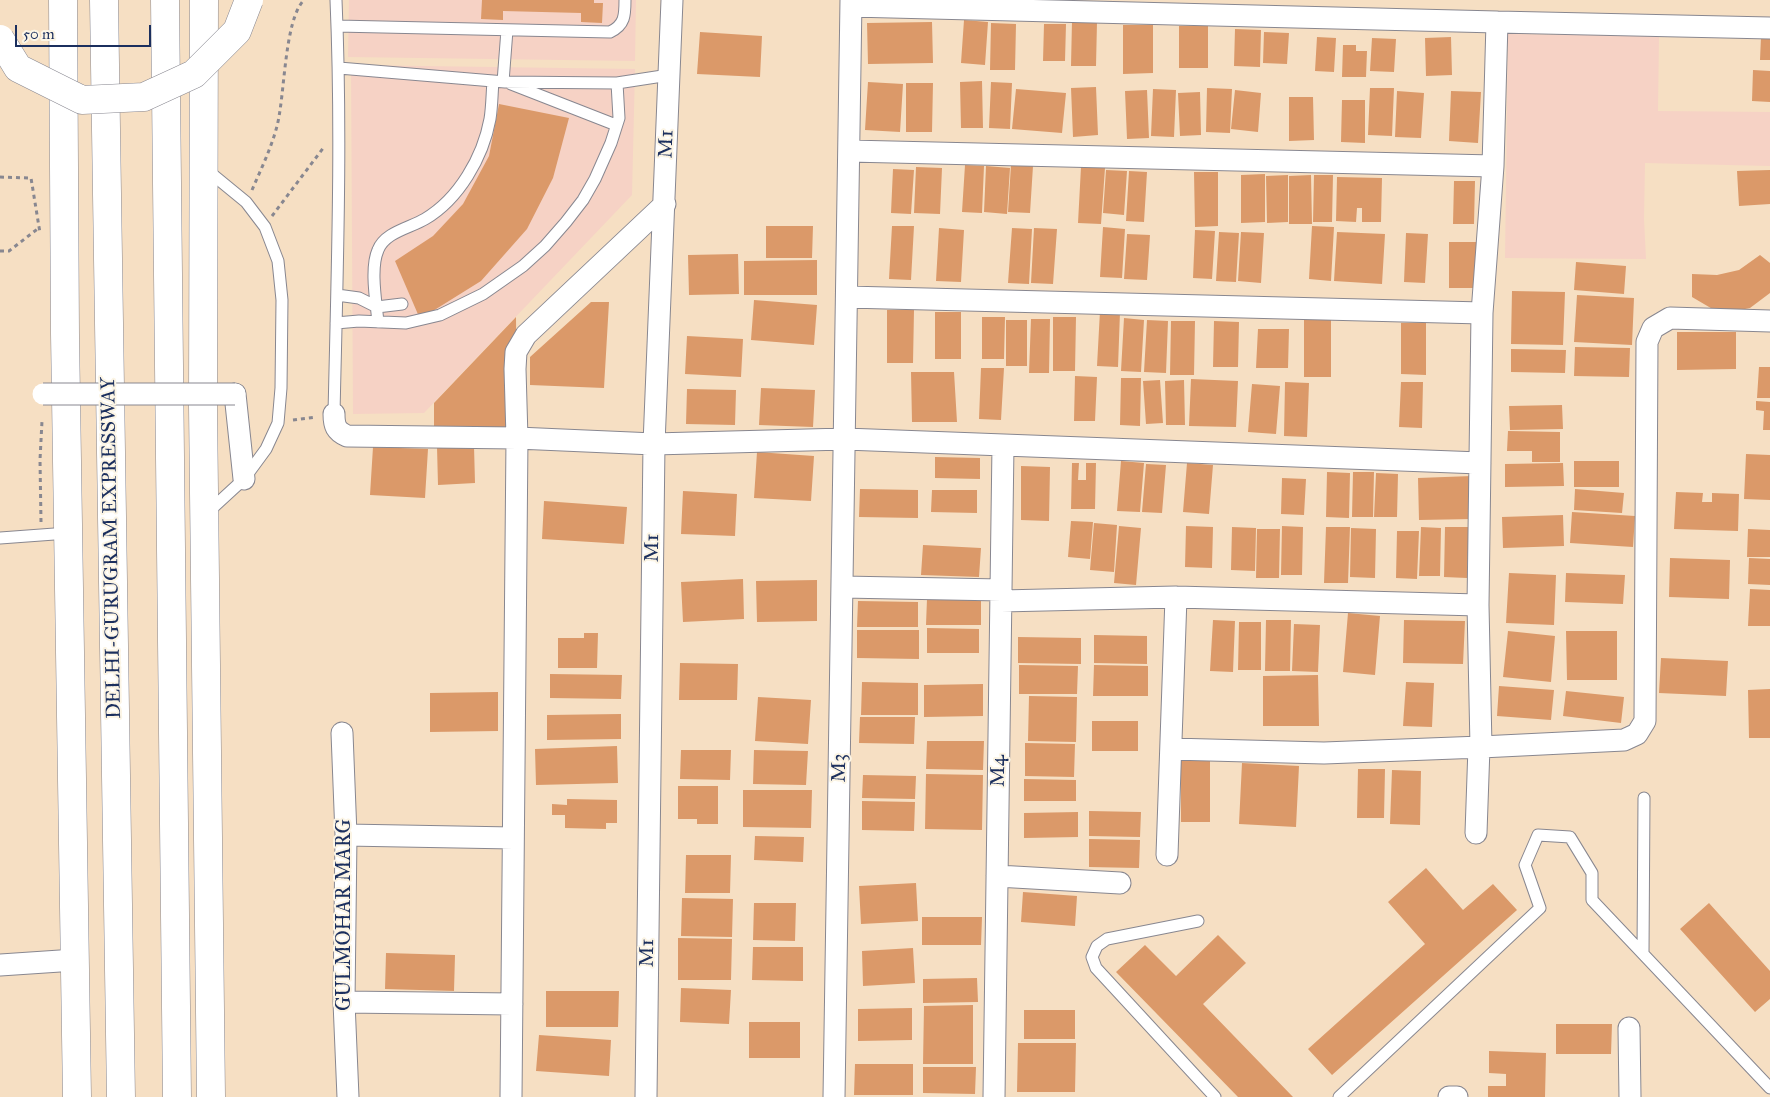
<!DOCTYPE html>
<style>
body{margin:0}
#map{position:relative;width:1770px;height:1097px;overflow:hidden;background:#f6dfc3;font-family:"IM FELL Great Primer",serif}
canvas{display:block}
.scale{position:absolute;left:15px;top:25px;width:136px;height:22px;box-sizing:border-box;border:2px solid #1b2f5e;border-top:0;padding-left:6px;font-size:15px;line-height:18px;white-space:nowrap;color:#1b2f5e;-webkit-text-stroke:4px #fcf5e5;paint-order:stroke}
</style>
<div id="map">
<canvas width="1770" height="1097"></canvas>
<div class="scale">50 m</div>
</div>
<script>
const c = document.querySelector('canvas').getContext('2d');
c.lineJoin = 'round';
function paint(path, color) { c.fillStyle = color; c.fill(path, 'evenodd'); }
function trace(path, color, width, dash) { c.strokeStyle = color; c.lineWidth = width; c.lineCap = dash ? 'butt' : 'round'; c.setLineDash(dash || []); c.stroke(path); }
function write(font, color, halo, rows, align = 'center') {
  c.font = font + ' "IM FELL Great Primer",serif'; c.lineWidth = 4; c.setLineDash([]); c.textBaseline = 'middle'; c.strokeStyle = halo; c.fillStyle = color; for (const [text, x, y, turn = 0] of rows) {
    c.save(); c.translate(x, y); c.rotate((+turn || 0) * Math.PI / 180); c.textAlign = isNaN(turn) ? turn : align; if (halo) c.strokeText(text, 0, 0); c.fillText(text, 0, 0); c.restore();
  }
}
paint(new Path2D(`
 M349 0H636L635 61 348 57Z
 M1508 34 1659 36 1658 111 1770 112V166L1645 163 1644 219 1646 259 1505 258Z
 M351 65 635 69 632 195 424 413 353 414Z`), '#f6d2c5');
paint(new Path2D(`
 M482 0H594V3H603L602 23 581 22V13L503 11V20L481 19Z
 M964 20 988 22 985 65 961 63Z
 M1072 21 1097 22 1096 66H1071Z
 M932 22 933 63 868 64 867 23Z
 M991 23 1016 24 1015 70H990Z
 M1044 24H1066L1065 61H1043Z
 M1123 25H1153V73L1123 74Z
 M1179 26H1208V68H1179Z
 M1235 29 1261 30 1260 67 1234 66Z
 M700 32 762 36 760 77 697 74Z
 M1264 32 1289 33 1287 64 1263 63Z
 M1317 37 1336 38 1334 72 1315 71Z
 M1451 37 1452 75 1426 76 1425 38Z
 M1761 37H1770V60H1760Z
 M1372 38 1396 39 1394 72 1370 71Z
 M1343 45H1356V51H1367L1366 77H1342Z
 M1753 70 1770 71V102L1752 101Z
 M982 81 983 128H961L960 82Z
 M868 82 903 84 900 132 865 130Z
 M991 82 1012 83 1010 129 989 128Z
 M906 83H933L932 132H906Z
 M1096 87 1098 135 1073 137 1071 88Z
 M1207 88 1232 89 1230 133 1206 132Z
 M1370 88H1394L1392 136 1368 135Z
 M1016 89 1066 93 1062 133 1012 129Z
 M1153 89 1176 90 1174 137 1151 136Z
 M1147 90 1149 138 1127 139 1125 91Z
 M1235 90 1261 93 1258 132 1231 129Z
 M1397 91 1424 93 1421 138 1395 137Z
 M1451 91 1481 92 1478 143 1449 141Z
 M1200 92 1201 135 1180 136 1178 93Z
 M1289 97H1313L1314 140 1289 141Z
 M1342 100H1365V143L1341 142Z
 M499 104 569 118 553 178 527 229 481 281 420 319 395 261 433 236 463 204 489 156Z
 M965 165 984 166 982 213 962 212Z
 M1011 165 1033 166 1030 213 1008 212Z
 M986 166 1010 168 1007 214 984 212Z
 M916 167 942 168 940 214 914 213Z
 M1081 167 1105 168 1101 224 1078 223Z
 M893 169 914 170 911 214 891 213Z
 M1106 170 1127 171 1124 215 1103 213Z
 M1770 170V204L1739 206 1737 171Z
 M1129 171 1147 172 1144 222 1126 221Z
 M1194 172H1218V226L1195 227Z
 M1265 174V222L1241 223V175Z
 M1288 175V222L1267 223 1266 176Z
 M1311 175 1312 224H1289V176Z
 M1314 175H1333L1332 222H1313Z
 M1337 177 1382 178 1381 222H1362V208H1357L1356 222 1336 221Z
 M1454 181H1475L1474 224H1453Z
 M766 226H813L812 258H766Z
 M892 226H914L911 280 889 279Z
 M1312 226 1334 227 1331 281 1309 279Z
 M1103 227 1125 229 1122 278 1100 277Z
 M939 228 964 230 961 282 936 281Z
 M1012 228 1032 229 1029 284 1008 283Z
 M1034 228 1057 229 1053 284 1031 283Z
 M1195 230 1215 231 1212 279 1193 278Z
 M1219 232 1239 233 1236 282 1216 281Z
 M1241 232 1264 233 1261 283 1238 281Z
 M1337 232 1385 234 1382 284 1334 281Z
 M1406 233 1428 234 1425 283 1404 282Z
 M1127 234 1150 235 1147 280 1124 279Z
 M1449 242H1476V288H1449Z
 M738 254 739 294 689 295 688 255Z
 M1760 255 1770 263V293L1750 308 1721 314 1692 297V274L1717 275 1739 270Z
 M817 260V295H744V261Z
 M1576 262 1626 266 1624 294 1574 290Z
 M1512 291 1565 292 1563 345 1511 344Z
 M1577 295 1634 298 1632 345 1574 342Z
 M754 300 817 305 814 345 751 340Z
 M591 302H609L604 388 530 385V357Z
 M887 310H914L913 363H887Z
 M1100 311 1120 312 1118 367 1097 366Z
 M935 312H961V359H935Z
 M516 317 517 438 434 435V403Z
 M982 317H1005L1004 359H982Z
 M1053 317H1076L1075 371H1053Z
 M1124 318 1144 320 1141 372 1121 371Z
 M1304 318 1331 319V377H1304Z
 M1031 319H1050L1049 373H1029Z
 M1006 320H1027V366H1006Z
 M1147 320 1168 321 1166 373 1144 372Z
 M1171 321H1195L1194 375H1170Z
 M1214 321 1239 322 1238 367H1213Z
 M1401 323H1426V375L1401 374Z
 M1258 329H1289L1288 368H1256Z
 M1677 332H1736V369L1677 370Z
 M687 336 743 339 741 377 685 374Z
 M1575 347 1630 348 1629 377 1574 376Z
 M1511 349 1566 350 1565 373 1511 372Z
 M1759 367H1770V398H1757Z
 M981 368H1004L1001 420 979 419Z
 M911 372H954L957 422H912Z
 M1075 376 1097 377 1095 421H1074Z
 M1121 378H1141L1140 426 1120 425Z
 M1191 379 1238 381 1236 427 1189 426Z
 M1160 380 1163 423 1146 424 1143 381Z
 M1184 380 1185 425H1166L1165 381Z
 M1285 382 1309 383 1307 437 1284 436Z
 M1401 382H1423L1422 428 1399 427Z
 M1252 384 1280 386 1276 434 1248 432Z
 M761 388 815 390 813 427 759 425Z
 M687 389 736 390 735 425 686 424Z
 M1756 401 1770 402V430H1763L1764 411 1756 410Z
 M1562 405 1563 429 1510 430 1509 406Z
 M1508 431 1560 432V462H1532V451H1507Z
 M474 446 475 483 438 485 437 447Z
 M373 447 428 449 425 498 370 495Z
 M757 452 814 456 811 501 754 498Z
 M1746 454 1770 455V500L1744 499Z
 M935 457 980 458V479L935 478Z
 M1121 461 1144 463 1140 512 1117 511Z
 M1574 461H1619V487H1574Z
 M1072 463H1079L1078 480H1086V463H1096L1095 509H1071Z
 M1187 463 1213 465 1209 514 1183 512Z
 M1563 463 1564 486 1505 487V464Z
 M1146 464 1166 465 1162 513 1142 512Z
 M1021 466 1050 467 1049 521 1021 520Z
 M1327 472 1350 473 1349 518 1326 517Z
 M1353 472H1374L1373 517H1352Z
 M1376 473 1398 474 1397 517H1374Z
 M1472 476 1473 519 1419 520 1418 478Z
 M1282 478 1306 479 1304 515 1281 514Z
 M860 489 918 490V518L859 517Z
 M1575 489 1624 493 1622 513 1574 510Z
 M932 490H977V513L931 512Z
 M683 491 737 494 735 536 681 534Z
 M1676 492 1703 493 1702 502H1712V493L1739 494 1738 531 1674 529Z
 M544 501 627 507 624 544 542 539Z
 M1572 512 1635 516 1633 547 1570 543Z
 M1563 515 1564 546 1503 548 1502 517Z
 M1071 521 1093 522 1090 559 1068 557Z
 M1094 523 1117 525 1114 572 1090 570Z
 M1119 526 1141 528 1136 585 1114 583Z
 M1186 526 1213 527 1212 568 1185 567Z
 M1282 526 1303 527 1302 575H1281Z
 M1232 527 1256 528 1255 571 1231 570Z
 M1326 527H1350L1348 583H1324Z
 M1421 527 1441 528 1440 576H1419Z
 M1445 527H1469L1467 578 1444 577Z
 M1351 528 1376 529 1375 578 1350 577Z
 M1257 529H1280L1279 578H1256Z
 M1748 529 1770 530V557H1747Z
 M1397 531H1419L1417 579 1396 578Z
 M923 545 981 548 979 577 921 575Z
 M1670 558 1730 560 1729 599 1669 597Z
 M1749 558 1770 559V585L1748 584Z
 M1509 573 1556 575 1554 625 1506 623Z
 M1566 573 1625 575 1623 604 1565 602Z
 M743 579 744 619 683 622 681 582Z
 M817 580V621L757 622 756 581Z
 M1750 589 1770 590V626H1748Z
 M927 599 981 600V625H926Z
 M858 601 918 602V627H857Z
 M1348 613 1380 616 1375 675 1343 672Z
 M1213 620 1235 621 1233 672 1210 671Z
 M1266 620H1291L1290 671H1265Z
 M1404 620 1465 621 1463 664 1403 663Z
 M1239 622H1261V670H1238Z
 M1294 624 1320 625 1318 672 1292 671Z
 M927 628 979 629V653H927Z
 M857 630H919V659L857 658Z
 M1508 631 1555 636 1551 682 1503 677Z
 M1566 631H1617V680H1567Z
 M584 633H598L597 668H558V638H584Z
 M1094 635 1147 636V664L1094 663Z
 M1018 637 1081 638V664L1018 663Z
 M1661 658 1728 661 1726 696 1659 693Z
 M680 663 738 664 737 700H679Z
 M1019 665 1078 666 1077 694H1019Z
 M1094 665 1148 666V696H1093Z
 M550 674 622 675 621 699 550 698Z
 M1318 675 1319 726H1263V676Z
 M862 682 918 683V715H861Z
 M1406 682 1434 683 1432 727 1403 726Z
 M983 684V716L924 717V685Z
 M1499 686 1554 690 1551 720 1497 716Z
 M1770 689V738H1749L1748 690Z
 M1566 691 1624 697 1621 723 1563 716Z
 M498 692V731L430 732V693Z
 M1029 696 1077 697 1076 742 1028 741Z
 M758 697 811 700 808 744 755 741Z
 M621 714V739L547 740V715Z
 M860 717H915L914 744 859 743Z
 M1092 721H1138V751H1092Z
 M927 741H984L983 770 926 769Z
 M1025 743 1075 744 1074 777 1025 776Z
 M617 746 618 783 536 785 535 749Z
 M681 750H731L730 780 680 779Z
 M754 750 808 751 806 785 753 784Z
 M1181 757H1210V822H1181Z
 M1242 763 1299 766 1296 827 1239 824Z
 M1358 769H1385L1384 818H1357Z
 M1392 770 1421 771 1420 825 1390 824Z
 M926 774 983 775 982 830 925 829Z
 M863 775 916 776 915 799 862 798Z
 M1024 779 1076 780V801H1024Z
 M678 786H718V824H697V819H678Z
 M743 790H812L811 828 743 827Z
 M567 799 617 800V823H606V829L565 828V815H552V804L567 805Z
 M862 801 915 802 914 831 862 830Z
 M1089 811 1141 812 1140 837 1089 836Z
 M1078 812V837L1024 838V813Z
 M755 836 804 837 803 862 754 860Z
 M1089 839 1140 840 1139 868 1089 867Z
 M686 855H731L730 893H685Z
 M1426 868 1463 910 1493 884 1517 910 1332 1075 1308 1049 1425 944 1388 902Z
 M916 883 918 921 861 924 859 886Z
 M1023 892 1077 896 1075 926 1021 922Z
 M682 898 733 899 732 937 681 936Z
 M754 903H796L795 941 753 940Z
 M1709 903 1770 971V999L1755 1012 1680 929Z
 M922 917H982L981 945H922Z
 M1218 935 1246 963 1203 1004 1293 1097H1238L1116 972 1145 945 1176 976Z
 M678 938 732 939 731 980H678Z
 M753 947H803V981L752 980Z
 M913 948 915 983 863 986 862 951Z
 M386 953 455 955 454 991 385 989Z
 M977 978 978 1002 923 1003V979Z
 M681 988 731 990 729 1024 680 1022Z
 M546 991H619L618 1027H546Z
 M973 1005V1064H923L924 1006Z
 M912 1008V1040L858 1041V1009Z
 M1024 1010H1075V1039H1024Z
 M749 1022H800V1058H749Z
 M1556 1024H1612L1611 1054H1556Z
 M539 1035 611 1040 609 1076 536 1071Z
 M1018 1043H1076L1075 1092H1017Z
 M1489 1051 1546 1053 1545 1097H1488V1086H1506V1074L1489 1073Z
 M855 1064H913V1095H854Z
 M923 1067H976L975 1094 923 1093Z`), '#db9969');
const lane = new Path2D(`
 M337 26 610 32C625 25 625 15 625 0
 M503 82 507 30
 M617 83 669 75
 M511 84 616 125
 M337 295 359 298 377 307 402 304
 M378 322C376 301 370 268 378 250 385 232 410 228 425 219 459 199 483 157 490 119 492 107 492 93 493 81
 M336 323 359 321 406 323 440 315 483 294 523 266 545 246 566 222 583 200 595 179 611 143 619 118 617 83 505 82 339 68
 M334 414C337 276 342 138 336 0
 M207 513 244 479 266 449 278 423 281 388 282 300 278 261 265 227 246 202 207 170
 M0 538 68 533
 M1198 921 1107 939 1097 946 1092 957 1096 968 1215 1097
 M1643 953 1644 798
 M1339 1097 1540 908 1525 865 1538 835 1570 837 1592 873V900L1770 1088`);
const street = new Path2D(`
 M851 6 1497 22
 M849 151 1493 166
 M847 297 1482 313
 M235 394 244 479
 M334 414C334 426 336 431 347 436L517 438 654 444 845 439 1480 463
 M843 587 1001 590
 M1001 601 1176 597 1478 605
 M342 733 346 835 344 1002 348 1097
 M1481 747 1624 740 1637 734 1645 721 1647 342 1653 328 1670 318 1770 321
 M1171 749 1324 753 1481 747 1478 605 1482 313 1493 166 1497 22 1770 28
 M1476 833 1479 747
 M346 835 513 838
 M1167 855 1176 597
 M997 876 1120 883
 M0 965 75 960
 M344 1002 512 1004
 M1629 1028 1630 1097
 M511 1097 517 438 515 369 516 352 526 335 665 204
 M646 1097 654 444 672 0
 M834 1097 851 0
 M994 1097 1003 445
 M1449 1097H1457`);
const secondary = new Path2D(`
 M63 0 65 334 77 1097
 M204 0 203 406 211 1097`);
const highway = new Path2D(`
 M104 0 121 1097
 M165 0 177 1097`);
trace(lane, '#888790', 13);
trace(street, '#888790', 23);
trace(secondary, '#888790', 29);
trace(highway, '#888790', 29);
trace(new Path2D(`
 M0 177 31 178 40 233
 M252 190C261 169 271 149 277 126 285 96 284 20 304 0
 M272 216 324 147
 M0 251H9L40 227
 M293 420 316 417
 M41 522 40 460 42 421`), '#888790', 3, [4, 4]);
trace(lane, '#fff', 11);
trace(street, '#fff', 21);
trace(secondary, '#fff', 28);
trace(highway, '#fff', 28);
const streetBridge = new Path2D(`
 M43 394H235`);
const secondaryBridge = new Path2D(`
 M0 39 18 68 82 100 144 97 194 74 237 31 249 0`);
trace(streetBridge, '#888790', 23, []);
trace(secondaryBridge, '#888790', 29, []);
trace(streetBridge, '#fff', 21);
trace(secondaryBridge, '#fff', 28);
write('20px', '#1b2f5e', '#fcf5e5', [
 ["M1",667,144,-88],
 ["DELHI-GURUGRAM EXPRESSWAY",112,548,-91],
 ["M1",653,548,-89],
 ["M3",840,768,-89],
 ["M4",999,771,-89],
 ["GULMOHAR MARG",345,915,-90],
 ["M1",648,953,-89]
]);
</script>
